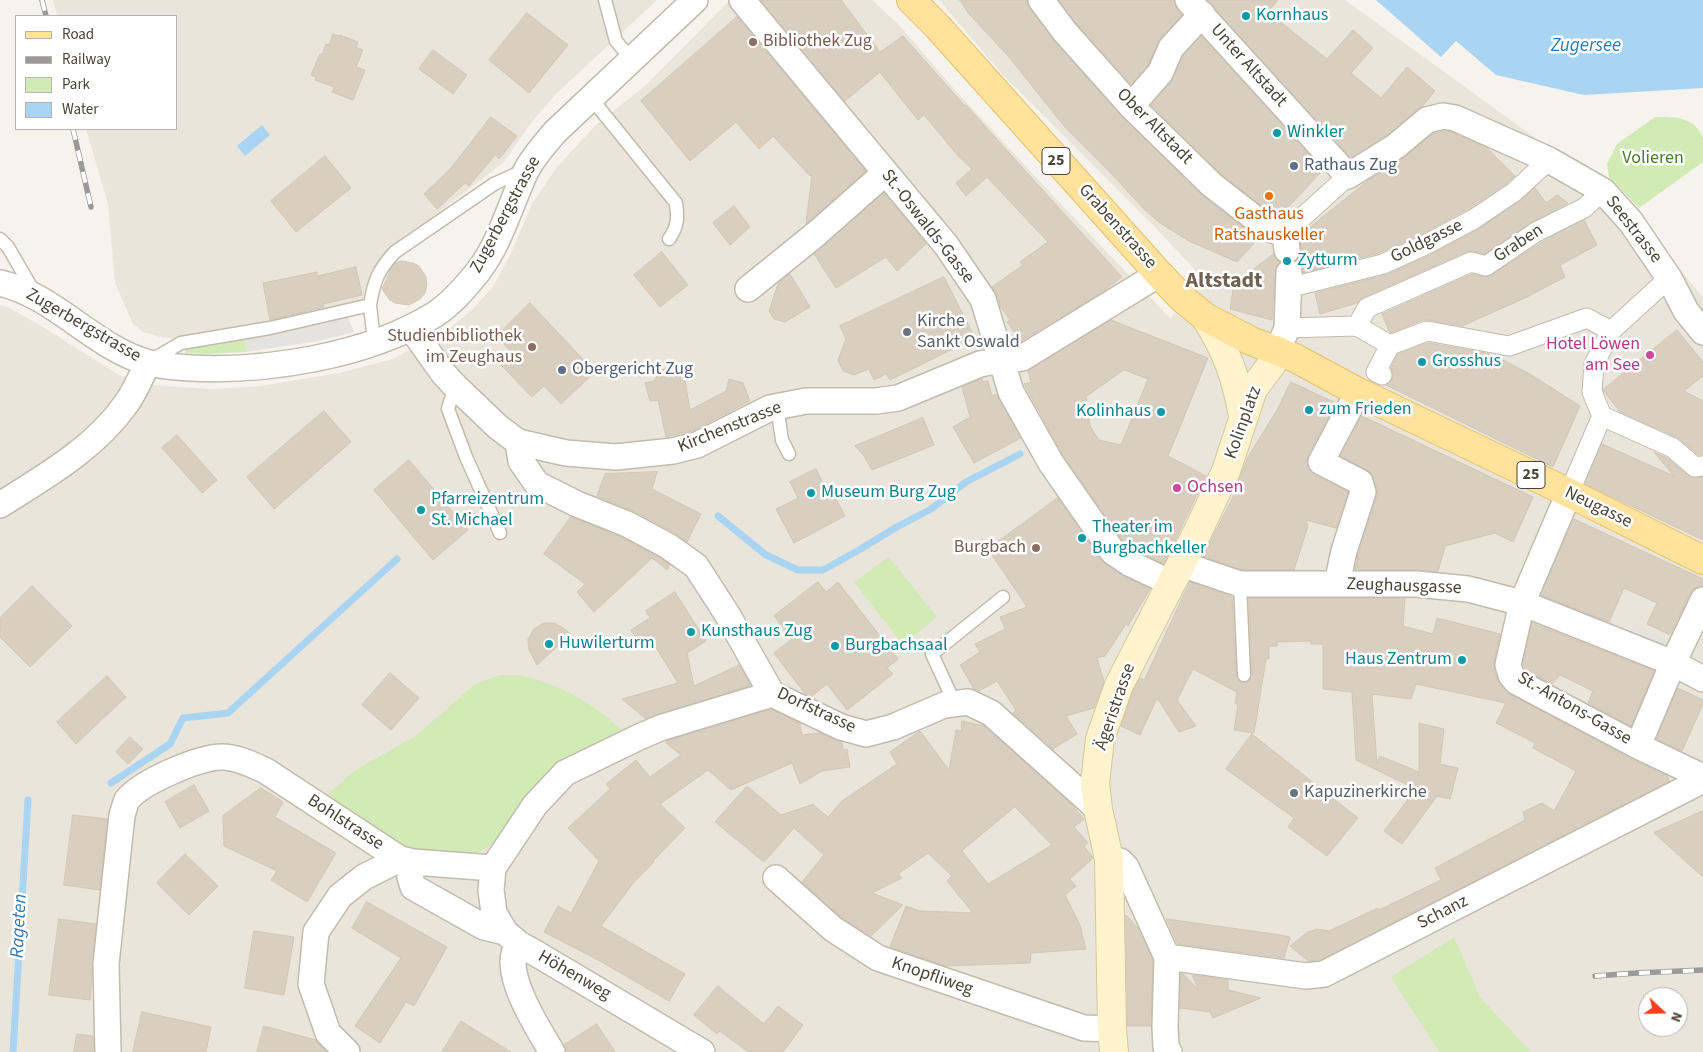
<!DOCTYPE html>
<meta charset="utf-8">
<style>
body{margin:0}
#map{position:relative;width:1703px;height:1052px;overflow:hidden;background:#f6f3ec;font-family:"Source Sans 3",sans-serif}
canvas{display:block}
.legend{position:absolute;left:15px;top:15px;width:162px;height:115px;box-sizing:border-box;background:#fff;border:1px solid #b7b4b0;margin:0;padding:6px 9px;list-style:none;font-size:15px;color:#4b4439}
.legend li{display:flex;align-items:center;gap:10px;height:25px}
.legend b{width:25px;border:1px solid #b7b4b0}
.north{position:absolute;left:1638px;top:987px;width:50px;height:50px;box-sizing:border-box;background:#fff;border:1px solid #b7b4b0;border-radius:50%;rotate:111deg;font-size:14px;font-weight:700;line-height:20px;text-align:center;color:#4b4439}
.north::after{content:'';display:block;margin:auto;width:18px;height:22px;background:#fc3f1d;clip-path:polygon(50% 0,100% 100%,50% 72%,0 100%)}
</style>
<div id="map">
<canvas width="1703" height="1052"></canvas>
<ul class="legend">
<li><b style="height:6px;background:#ffe39c"></b>Road</li>
<li><b style="height:6px;background:#9a9a9a"></b>Railway</li>
<li><b style="height:14px;background:#d2eab5"></b>Park</li>
<li><b style="height:14px;background:#a9d4f2"></b>Water</li>
</ul>
<div class="north">N</div>
</div>
<script>
const c = document.querySelector('canvas').getContext('2d');
c.lineJoin = 'round';
function paint(path, color) { c.fillStyle = color; c.fill(path, 'evenodd'); }
function trace(path, color, width, dash) { c.strokeStyle = color; c.lineWidth = width; c.lineCap = dash ? 'butt' : 'round'; c.setLineDash(dash || []); c.stroke(path); }
function write(font, color, halo, rows, align = 'center') {
  c.font = font + ' "Source Sans 3",sans-serif'; c.lineWidth = 5; c.setLineDash([]); c.textBaseline = 'middle'; c.strokeStyle = halo; c.fillStyle = color; for (const [text, x, y, turn = 0] of rows) {
    c.save(); c.translate(x, y); c.rotate((+turn || 0) * Math.PI / 180); c.textAlign = isNaN(turn) ? turn : align; if (halo) c.strokeText(text, 0, 0); c.fillText(text, 0, 0); c.restore();
  }
}
paint(new Path2D(`
 M53 0H657L556 94 530 124 504 162 400 242 368 302 177 339 160 337 143 332 133 324 115 283 108 204 86 129H176V16H57Z
 M730 0H872L901 27 955 90 1060 203 1171 319 1198 273 1153 225 1002 74 939 0H1345L1621 200 1703 297V1052H0V305L7 307 40 325 119 375 152 385 213 389 261 386 339 373 393 359 451 327 473 309 494 285 511 253 532 204 557 167 595 126 647 84ZM1648 997H1678V1027H1648Z`), '#eae5da');
paint(new Path2D(`
 M1655 117C1675 117 1694 116 1703 138 1703 144 1703 155 1703 162L1639 208 1609 177 1607 164 1617 144Z
 M245 336 246 352 206 354 185 353V345Z
 M889 557 937 617 903 645 854 582Z
 M500 675C508 675 518 675 527 677 565 687 594 704 623 731L567 761 493 844 477 853 412 850 327 795 354 771 417 735 475 684Z
 M1454 937 1480 997 1531 1052H1439L1391 977Z`), '#d2eab5');
paint(new Path2D(`
 M347 315 354 332 319 341 246 352 245 336Z
 M74 437 78 443 0 495V486L41 461Z
 M1634 624 1668 641 1662 654 1627 638Z`), '#e5e3e0');
paint(new Path2D(`
 M1376 0H1703V88L1584 95 1496 75 1456 41 1441 57Z
 M262 125 270 135 245 156 237 146Z`), '#a9d4f2');
trace(new Path2D(`
 M718 516 766 555 798 570H823L859 550 895 528 931 509 966 482 1020 454
 M111 783 170 744 183 718 228 713 397 559
 M13 1052 28 800`), '#a9d4f2', 7);
const building = new Path2D(`
 M761 0H841L880 52 903 36 965 106 966 105 1048 196 1122 277 1102 292 1021 341 1007 322 1010 320 1000 306 997 295 992 287 1023 265 1020 262 1048 242 987 177 966 196 956 183 972 169 959 157 924 115 918 120 880 72 845 101Z
 M960 0H1027L1030 9 1054 41 1121 116 1202 195 1258 239 1237 262 1189 241 1160 223 1145 210 1107 169 1064 126 1009 57 969 14Z
 M1059 0H1174L1177 9 1182 15 1160 39 1148 65 1131 84 1076 23Z
 M1207 0H1278L1268 12 1327 59 1353 30 1373 48 1351 73 1381 98 1407 67 1435 91 1422 107 1388 134 1351 157Z
 M527 13 568 45 529 93 489 60Z
 M737 17 866 171 806 224 812 175 810 176 773 136 759 149 736 122 690 161 641 101Z
 M333 34 339 36 340 35 358 42 356 47 363 50 356 67 365 70 353 100 332 92 334 87 315 80 316 77 311 75 320 54 322 55 326 44 329 45Z
 M1201 36 1323 170 1279 217 1273 215 1221 174 1151 105 1171 82 1183 56Z
 M433 50 467 75 453 94 419 69Z
 M491 117 517 136 499 159 495 155 469 186 465 183 437 209 424 194 451 168Z
 M1444 131 1451 132 1487 148 1515 176 1507 183 1468 209 1420 235 1379 253 1303 273 1301 266 1296 261 1300 255 1301 249 1300 235 1370 179 1405 157 1434 133Z
 M325 156 351 188 296 232 271 201Z
 M1535 188 1546 203 1557 195 1568 203 1530 223 1484 254 1474 251 1466 252 1362 298 1357 303 1320 314 1315 293 1386 275 1430 255 1480 228 1520 201Z
 M884 193 926 244 897 271 886 257 836 288 814 254Z
 M734 206 750 227 730 245 713 223Z
 M1584 220 1597 245 1560 265 1565 277 1525 298 1462 326 1429 320H1423L1391 333 1389 331 1382 314 1472 274 1484 277 1492 275 1542 242Z
 M662 252 688 285 660 307 634 275Z
 M1274 254 1276 259 1280 262 1277 266 1275 272 1272 320 1230 309 1234 284Z
 M402 261 413 263 419 266 426 277 427 285 425 293 420 299 409 305 395 303 389 299 382 289 391 269 396 263Z
 M356 267 362 295 323 304 324 307 270 320 263 283 317 272V276Z
 M790 274 810 307 785 322 774 319 769 311 778 284Z
 M944 277 975 338 890 380 886 374 874 380 869 369 854 375 843 371 838 360 846 339 840 326Z
 M530 303 595 372 561 404 544 386 532 397 501 365 513 354 497 336Z
 M1111 320 1208 358 1168 456 1206 476 1164 564 1138 551 1123 542 1063 455 1024 384 1031 382 1028 371ZM1124 370 1148 379 1121 445 1099 440 1090 426 1086 397Z
 M1677 330 1703 362V376L1684 391 1703 401V455H1699L1678 438 1620 412 1603 390Z
 M1428 343 1486 353 1497 357 1530 374 1580 406 1553 467 1386 385 1392 380 1393 374 1391 368 1398 354Z
 M670 367 680 373 681 381H685L690 410 726 391 729 379 743 383 750 401 692 431 666 437 658 400 650 401 645 383 654 381 660 371Z
 M982 379 983 382 988 381 992 396 997 394 1021 438 974 463 953 427 970 417 962 387Z
 M1291 382 1336 403 1308 455 1307 462 1309 469 1314 475 1348 492 1336 528 1306 520 1308 526 1294 570H1242L1203 556 1234 495 1233 494 1248 457 1277 410Z
 M324 411 351 442 274 509 247 477Z
 M1362 416 1533 497 1513 542 1495 533 1445 546 1438 572 1416 570H1355L1358 555 1377 496V488L1371 473 1341 456Z
 M923 418 934 445 872 470 864 456 855 446Z
 M177 435 217 480 202 493 162 448Z
 M1602 444 1674 476 1654 452 1667 458 1691 478 1703 477V540L1585 484Z
 M409 460 468 530 433 560 374 490Z
 M816 469 829 495 833 493 845 516 794 543 776 509 798 498 790 482Z
 M657 472 652 489 701 514 687 542 675 533 634 511 597 496 605 474Z
 M1058 498 1101 560 1123 576 1150 589 1128 626 1126 624 1105 656 1097 658 1104 682 1094 708 1066 716 1077 734 1053 749 1013 713 1016 710 997 681 979 691 974 689 960 665 980 652 975 644 1005 629 1000 617 1027 607 988 549Z
 M571 517 621 537 660 558 670 565 667 570 652 558 594 612 577 592 585 584 544 554Z
 M1574 519 1703 579V586L1695 588 1690 594 1670 635 1647 624 1657 603 1624 588 1609 622 1541 595Z
 M818 582 826 592 838 582 898 659 887 668 893 674 847 710 827 684 811 697 806 695 774 653 792 639 774 616Z
 M1190 582 1232 597 1236 675 1241 682H1248L1252 675 1249 598H1405L1403 626 1433 634 1437 618 1500 634 1494 662V669L1497 679 1506 692 1631 759 1667 776 1670 781 1320 960 1308 961 1290 946 1308 932 1317 929 1329 931 1378 908 1379 910 1441 880 1435 868 1525 820 1523 812 1542 803 1554 811 1576 771 1533 748 1535 743 1496 723 1506 703 1416 684 1411 699 1372 694 1377 764 1380 756 1419 772V723L1444 729 1440 764 1458 768 1450 799 1437 796 1402 844 1384 831 1416 789 1356 760 1352 692 1323 689V644H1311V641L1277 642V646H1269V659H1266L1254 733 1234 730 1238 705 1235 703 1237 692 1193 669 1177 700 1196 726 1179 732 1157 698 1140 735 1121 726 1133 691 1140 678 1144 680Z
 M32 586 72 626 30 667 0 637V618Z
 M675 592 706 641 687 653 694 686 739 665 751 685 646 719 622 699 678 683 652 641 642 647 631 630 650 618 646 611Z
 M544 623H554L560 626 571 634 537 665 529 650 528 639 534 629Z
 M1532 623 1654 671 1631 726 1588 703 1593 691 1560 675 1552 684 1526 671 1523 664Z
 M390 673 419 698 391 730 362 705Z
 M107 676 126 697 76 744 57 722Z
 M1678 688 1703 700V704L1682 751 1657 739Z
 M771 709 800 723 802 735 820 733 842 742 843 750 847 749 850 767 822 771 800 784 792 763 731 790 708 770 660 804 685 828 653 861 654 862 634 882 601 926 685 974 669 1001 600 961 544 932 558 906 571 913 599 861 568 828 610 789 606 784 636 760 650 777 681 755 666 743 667 741Z
 M962 721 984 726 1071 804 1084 819 1074 827 1088 843 1084 846 1093 858 1070 879 1076 886 1065 895 1080 925 1086 949 1031 953 1030 963 945 966 890 947 906 906 920 911 973 913 947 881 952 876 928 853 898 874 902 878 872 893 903 905 871 936 842 918 802 882 824 855 794 828 764 862 715 822 747 786 781 815 814 804 813 805 828 817 842 801 897 764 890 752 920 731 949 770 956 730 961 731ZM1015 807 1052 845 988 884 962 851Z
 M1252 734 1358 818 1327 856 1288 827 1294 818 1226 769Z
 M130 737 143 749 128 764 116 752Z
 M194 785 209 811 180 828 165 802Z
 M261 788 283 802 275 817 336 853 307 902 271 880 277 871 224 846 223 816Z
 M1703 811V877L1654 833Z
 M73 815 107 819 100 890 64 885Z
 M185 854 218 886 189 915 157 883Z
 M367 902 447 947 414 1006 406 1002 380 1043 355 1026 401 958 352 928Z
 M1126 915 1138 928 1153 960 1151 1026H1128Z
 M59 919 96 924 90 1000 49 995Z
 M1167 919 1274 934 1290 937 1284 958 1178 944Z
 M254 931 294 937 284 995 245 988Z
 M1181 973 1183 974 1199 990 1192 975 1228 980V990L1261 998 1213 1018 1210 1012 1180 1008Z
 M718 986 764 1024 778 1006 803 1025 783 1052H748L720 1031 717 1034 694 1015Z
 M142 1012 211 1027 206 1052H133Z
 M461 1021 511 1052H442Z
 M597 1024 615 1052H566L564 1045Z
 M264 1026 316 1040 327 1052H257Z
 M77 1034 93 1036 94 1052H74Z`);
paint(building, '#d8cfc1');
trace(building, '#d3c7b4', 1);
const service = new Path2D(`
 M605 0 616 41 631 59
 M591 98 676 203C678 219 678 226 669 239
 M0 239 8 247 34 292
 M370 305 374 342
 M150 361 181 343 270 328 370 305C374 281 378 270 395 252L494 184 525 170
 M455 386 448 409 466 457 500 533
 M777 407 782 440 789 454
 M1240 584 1244 675
 M955 704 932 654 1003 597`);
const pedestrian = new Path2D(`
 M1285 233 1348 176
 M1288 288 1383 264 1425 245 1474 219 1514 192 1549 160
 M1357 326 1367 308 1471 262 1486 266 1536 232 1584 208 1603 191
 M1287 328 1357 326 1390 345 1427 331 1509 346 1587 318 1611 331
 M1382 375 1376 372 1390 345
 M1602 416 1673 448 1695 467 1703 466
 M1569 493 1602 416 1592 392 1594 364 1611 331 1669 278`);
const minor = new Path2D(`
 M742 0 946 245 983 299 1011 392 1051 463 1113 552 1131 564 1171 583
 M1041 0 1065 32 1131 106 1212 185 1266 227 1275 231 1285 233 1287 250
 M1188 0 1348 176 1396 146 1427 120 1443 116 1455 118 1549 160 1603 191 1631 222 1669 278 1686 311 1703 332
 M1131 106 1160 73 1171 48 1202 14
 M0 283C56 296 94 348 149 363 162 366 176 367 190 368 267 372 367 356 434 315 451 304 464 289 477 273 500 244 510 205 526 171 533 157 545 144 555 132L695 0
 M748 289 816 234 885 173
 M411 328 443 373 455 386 498 427 518 442 566 453 616 457 673 451 697 445 770 408 806 401H876L898 398 980 364 1001 360 1022 358 1159 274
 M1278 350 1287 328 1289 273
 M518 442 521 461 537 484 577 504 627 524 668 546 696 566 727 614 772 694 841 727 866 734 893 727 944 705 968 702 991 713 1098 809
 M1569 493 1522 603 1508 665 1511 675 1517 682 1638 746 1703 777
 M0 505C46 476 94 449 126 404 135 392 141 376 148 363
 M1181 564 1240 584H1416L1468 589 1522 603 1673 663 1703 679
 M1337 584 1344 551 1363 492 1360 482 1321 462 1358 392
 M1638 746 1673 663 1703 600
 M1109 859 1120 861 1126 867 1167 957 1165 1027 1166 1047 1169 1052
 M413 862 410 877 413 887 484 927 505 932
 M776 878 833 929 878 958 1084 1028 1112 1029
 M519 944C518 947 515 951 514 954 507 981 539 1030 552 1052
 M1167 957 1306 976 1324 974 1703 780
 M108 1052 106 964 122 815C124 810 125 804 127 800 141 782 199 757 222 757 237 757 253 765 266 771L400 859 413 862 493 868
 M347 1052 328 1033 311 984 316 932 340 896 364 877 400 859
 M702 1052 537 954 519 944 505 932 494 913 491 890 493 868 535 805 565 773 637 738 660 728 772 694`);
const secondary = new Path2D(`
 M1205 317C1227 351 1236 377 1243 416
 M1114 1052 1112 1029 1109 859 1098 809 1095 783 1100 739 1119 685 1198 531 1226 471 1253 389 1272 364 1278 350`);
const primary = new Path2D(`
 M911 0 937 26 1159 274 1182 298 1205 317 1251 341 1295 358 1358 392 1569 493 1703 560`);
trace(service, '#c2bbae', 15);
trace(pedestrian, '#c2bbae', 21);
trace(minor, '#c2bbae', 28);
trace(secondary, '#d6c79b', 30);
trace(primary, '#e6c16a', 30);
trace(service, '#fff', 12);
trace(pedestrian, '#fff', 19);
trace(minor, '#fff', 25);
trace(secondary, '#fff3cd', 28);
trace(primary, '#ffe39c', 28);
const rail = new Path2D(`
 M42 0 46 16
 M73 129 91 207
 M1595 976 1637 973 1703 970`);
trace(rail, '#9a9a9a', 5.5);
trace(rail, '#fff', 4, [11]);
for (const [x, y, r, color] of [
 [1246,16,5,"#0f9aa8"],
 [753,42,5,"#8d6e63"],
 [1277,133,5,"#0f9aa8"],
 [1294,166,5,"#5c6f8a"],
 [1269,196,5,"#e8710a"],
 [1287,261,5,"#0f9aa8"],
 [907,332,5,"#6b7280"],
 [532,347,5,"#8d6e63"],
 [1650,355,5,"#d1479c"],
 [1422,362,5,"#0f9aa8"],
 [562,370,5,"#5c6f8a"],
 [1309,410,5,"#0f9aa8"],
 [1161,412,5,"#0f9aa8"],
 [1177,488,5,"#d1479c"],
 [811,493,5,"#0f9aa8"],
 [421,510,5,"#0f9aa8"],
 [1082,538,5,"#0f9aa8"],
 [1036,548,5,"#8d6e63"],
 [691,632,5,"#0f9aa8"],
 [549,644,5,"#0f9aa8"],
 [835,646,5,"#0f9aa8"],
 [1462,660,5,"#0f9aa8"],
 [1294,793,5,"#6b7280"]
]) { const dot = new Path2D(); dot.arc(x, y, r, 0, 2 * Math.PI); c.fillStyle = color; c.fill(dot); trace(dot, '#fff', 2); }
for (const [x, y, w] of [
 [1056,161,28],
 [1531,475,28]
]) { const box = new Path2D(); box.roundRect(x - w / 2, y - 13.5, w, 27, 4); c.fillStyle = '#fff'; c.fill(box); trace(box, '#4b4439', 1); }
write('bold 16px', '#4b4439', null, [
 ["25",1056,161],
 ["25",1531,475]
]);
write('18px', '#0d838f', '#fff', [
 ["Kornhaus",1256,16],
 ["Winkler",1287,133],
 ["Zytturm",1297,261],
 ["Grosshus",1432,362],
 ["zum Frieden",1319,410],
 ["Kolinhaus",1151,412,"right"],
 ["Museum Burg Zug",821,493],
 ["Pfarreizentrum",431,500],
 ["St. Michael",431,521],
 ["Theater im",1092,528],
 ["Burgbachkeller",1092,549],
 ["Kunsthaus Zug",701,632],
 ["Huwilerturm",559,644],
 ["Burgbachsaal",845,646],
 ["Haus Zentrum",1452,660,"right"]
], 'left');
write('18px', '#785e54', '#fff', [
 ["Bibliothek Zug",763,42,"left"],
 ["Studienbibliothek",522,337],
 ["im Zeughaus",522,358],
 ["Burgbach",1026,548]
], 'right');
write('18px', '#4b4439', '#fff', [
 ["Unter Altstadt",1248,66,48],
 ["Ober Altstadt",1154,127,45],
 ["Zugerbergstrasse",506,215,-62],
 ["St.-Oswalds-Gasse",927,227,52],
 ["Grabenstrasse",1117,227,48],
 ["Seestrasse",1633,230,52],
 ["Goldgasse",1427,242,-26],
 ["Graben",1519,244,-33],
 ["Zugerbergstrasse",83,326,30],
 ["Kolinplatz",1244,423,-70],
 ["Kirchenstrasse",730,428,-22],
 ["Neugasse",1598,508,26],
 ["Zeughausgasse",1404,587,2],
 ["Ägeristrasse",1116,707,-71],
 ["St.-Antons-Gasse",1574,709,30],
 ["Dorfstrasse",816,711,25],
 ["Bohlstrasse",345,823,33],
 ["Schanz",1443,913,-27],
 ["Höhenweg",574,976,30],
 ["Knopfliweg",932,977,19]
]);
write('18px', '#4a7f2a', '#fff', [
 ["Volieren",1653,159]
]);
write('18px', '#4e5e75', '#fff', [
 ["Rathaus Zug",1304,166],
 ["Obergericht Zug",572,370]
], 'left');
write('18px', '#c56008', '#fff', [
 ["Gasthaus",1269,215],
 ["Ratshauskeller",1269,236]
]);
write('18px', '#5b616d', '#fff', [
 ["Kirche",917,322],
 ["Sankt Oswald",917,343],
 ["Kapuzinerkirche",1304,793]
], 'left');
write('18px', '#b23c85', '#fff', [
 ["Hotel Löwen",1640,345],
 ["am See",1640,366],
 ["Ochsen",1187,488,"left"]
], 'right');
write('italic 19px', '#2e7ab2', '#fff', [
 ["Zugersee",1586,47],
 ["Rageten",20,926,-87]
]);
write('bold 22px', '#6e6250', '#fff', [
 ["Altstadt",1224,282]
]);
</script>
